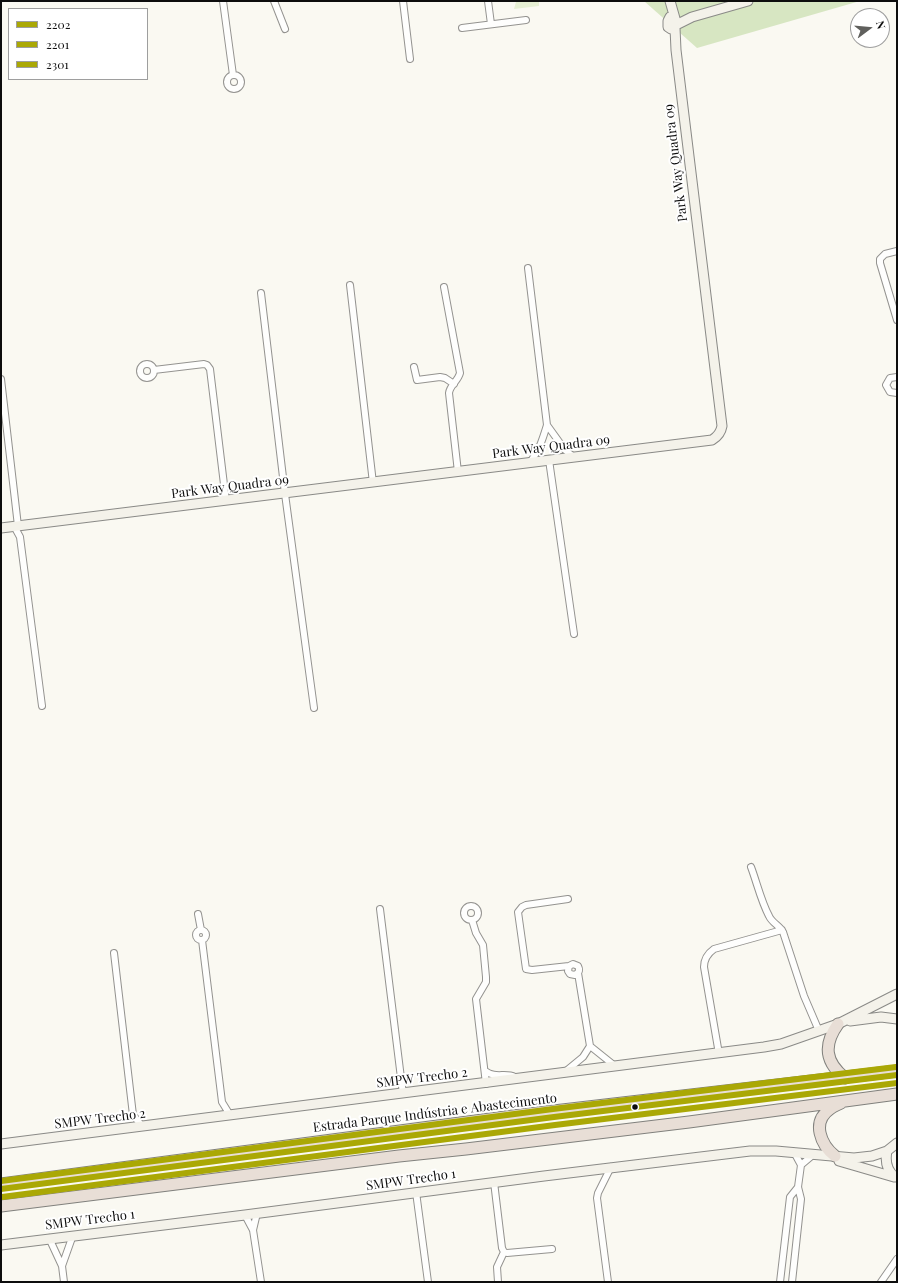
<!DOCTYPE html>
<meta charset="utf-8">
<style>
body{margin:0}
#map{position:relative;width:898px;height:1283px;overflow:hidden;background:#faf9f2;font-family:"Playfair Display",serif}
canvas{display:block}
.frame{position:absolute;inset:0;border:2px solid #0d0d0d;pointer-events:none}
.legend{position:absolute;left:8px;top:8px;width:140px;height:72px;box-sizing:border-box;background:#fff;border:1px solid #9e9e9e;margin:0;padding:5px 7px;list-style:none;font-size:12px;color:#0d0d0d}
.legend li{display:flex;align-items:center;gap:8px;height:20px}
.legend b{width:20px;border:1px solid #9e9e9e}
.north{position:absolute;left:850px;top:8px;width:40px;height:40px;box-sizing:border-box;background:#fff;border:1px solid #9e9e9e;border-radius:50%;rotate:74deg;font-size:11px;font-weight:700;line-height:16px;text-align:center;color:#0d0d0d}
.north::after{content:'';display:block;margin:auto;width:14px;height:18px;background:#60605d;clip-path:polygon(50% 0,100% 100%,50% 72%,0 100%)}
</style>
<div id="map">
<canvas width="898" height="1283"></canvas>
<div class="frame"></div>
<ul class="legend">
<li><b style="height:5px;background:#aaa805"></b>2202</li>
<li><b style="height:5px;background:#aaa805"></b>2201</li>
<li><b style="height:5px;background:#aaa805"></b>2301</li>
</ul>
<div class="north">N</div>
</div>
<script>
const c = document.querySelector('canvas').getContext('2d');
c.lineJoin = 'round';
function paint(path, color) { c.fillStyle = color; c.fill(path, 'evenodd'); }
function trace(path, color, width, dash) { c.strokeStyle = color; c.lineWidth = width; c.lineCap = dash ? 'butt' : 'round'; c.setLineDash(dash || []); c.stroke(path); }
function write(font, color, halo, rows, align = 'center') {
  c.font = font + ' "Playfair Display",serif'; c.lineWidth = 4; c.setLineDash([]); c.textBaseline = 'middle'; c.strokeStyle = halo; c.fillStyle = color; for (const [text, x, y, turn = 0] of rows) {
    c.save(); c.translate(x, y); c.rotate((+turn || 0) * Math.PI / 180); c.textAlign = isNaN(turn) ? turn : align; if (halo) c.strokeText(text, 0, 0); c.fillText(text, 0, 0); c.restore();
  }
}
paint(new Path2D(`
 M521 1 524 2 526 1H539V6L514 9 516 2Z`), '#e6efd3');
paint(new Path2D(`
 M644 1H860L697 48Z`), '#d7e6c2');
const street = new Path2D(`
 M223 1 233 75
 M274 1 285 29
 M403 1 410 59
 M488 1 491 24
 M462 28 526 20
 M227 82a7 7 0 1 1 14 0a7 7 0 1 1-14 0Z
 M897 251 885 254 880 259V263L897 320
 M528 268 547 425 565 450 574 457
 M350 285 373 483
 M444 287 460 373C458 381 450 385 449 393L458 472
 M261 293 285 494 314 708
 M140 371a7 7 0 1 1 14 0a7 7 0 1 1-14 0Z
 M414 367 417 380 440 377 445 378 454 384
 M154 370 204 364 207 365 210 369 226 501
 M897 377 890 378 886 385 890 392 897 393
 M1 379 18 526
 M549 460 574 634
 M529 463C539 452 543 438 547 425
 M14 526 20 537 42 706
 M751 867C757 883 761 901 769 916 772 923 780 926 783 932L804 996 819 1031
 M568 899 526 905 522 907 518 912 526 969 532 970 569 966 573 964 578 966C580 970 579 973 575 975L570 974 568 971 569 966
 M464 913a7 7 0 1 1 14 0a7 7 0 1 1-14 0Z
 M380 909 403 1094
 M198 914 201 930
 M472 920 476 933 483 945 486 977V982L476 999 486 1084
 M196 935a5 5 0 1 1 10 0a5 5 0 1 1-10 0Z
 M202 940 222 1102 230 1115
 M114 953 133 1115 142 1126
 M590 1046 615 1066
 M719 1054 704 967C704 959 707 954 714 949L782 930
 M485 1071C496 1079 505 1072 515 1077
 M566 1071 583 1057 590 1046 578 973
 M801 1165 814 1154
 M494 1182 502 1248 504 1252 497 1267 498 1282
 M416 1192 428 1282
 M245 1215 253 1230 261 1282
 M253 1230 257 1213
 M49 1238 62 1266 64 1282
 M504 1252 507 1253 552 1249
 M62 1266 73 1235
 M608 1282 597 1198 598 1193 611 1167
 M780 1282 790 1197 798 1187
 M792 1282 801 1199 798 1187 801 1165 794 1152
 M881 1282 897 1259`);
const secondary = new Path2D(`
 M670 1 676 22 675 28 671 29 668 27V21L670 17H674
 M676 25 692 17 748 1
 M1 528 712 440C717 437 721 432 722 426L676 50 675 28
 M850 1021 881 1017 897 1019
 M1 1144 764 1047 781 1044 838 1024 897 994
 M839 1161 894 1177
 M895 1177C886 1170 885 1161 887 1151L897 1143
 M1 1245 245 1215 544 1176 750 1151H776L854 1158 872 1156 887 1151`);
const highway = new Path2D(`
 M838 1024C823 1045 825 1062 845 1078
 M835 1156C821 1145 811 1122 830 1109 833 1106 837 1105 841 1103
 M1 1184 528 1114 897 1071
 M1 1206 399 1156 466 1149 689 1122 897 1094`);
trace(street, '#949390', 8);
trace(secondary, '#8a8a87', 11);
trace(highway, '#81817d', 13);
trace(street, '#fefefd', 6);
trace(secondary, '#f4f2ea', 9);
trace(highway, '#e8ded6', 11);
trace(new Path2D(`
 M1 1189 554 1117 897 1075`), '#aaa805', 6);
trace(new Path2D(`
 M2 1197 555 1125 897 1083`), '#aaa805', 6);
trace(new Path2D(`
 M1 1181 553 1109 896 1067`), '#aaa805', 6);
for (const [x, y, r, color] of [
 [635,1107,3.5,"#0d0d0d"]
]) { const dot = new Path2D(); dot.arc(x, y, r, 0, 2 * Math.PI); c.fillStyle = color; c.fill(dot); trace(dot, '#fff', 1.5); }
write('13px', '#0d0d0d', '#fff', [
 ["Park Way Quadra 09",676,163,-97],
 ["Park Way Quadra 09",551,447,-7],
 ["Park Way Quadra 09",230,487,-7],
 ["SMPW Trecho 2",422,1078,-7],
 ["Estrada Parque Indústria e Abastecimento",435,1113,-7],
 ["SMPW Trecho 2",100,1119,-7],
 ["SMPW Trecho 1",411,1180,-8],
 ["SMPW Trecho 1",90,1220,-7]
]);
</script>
